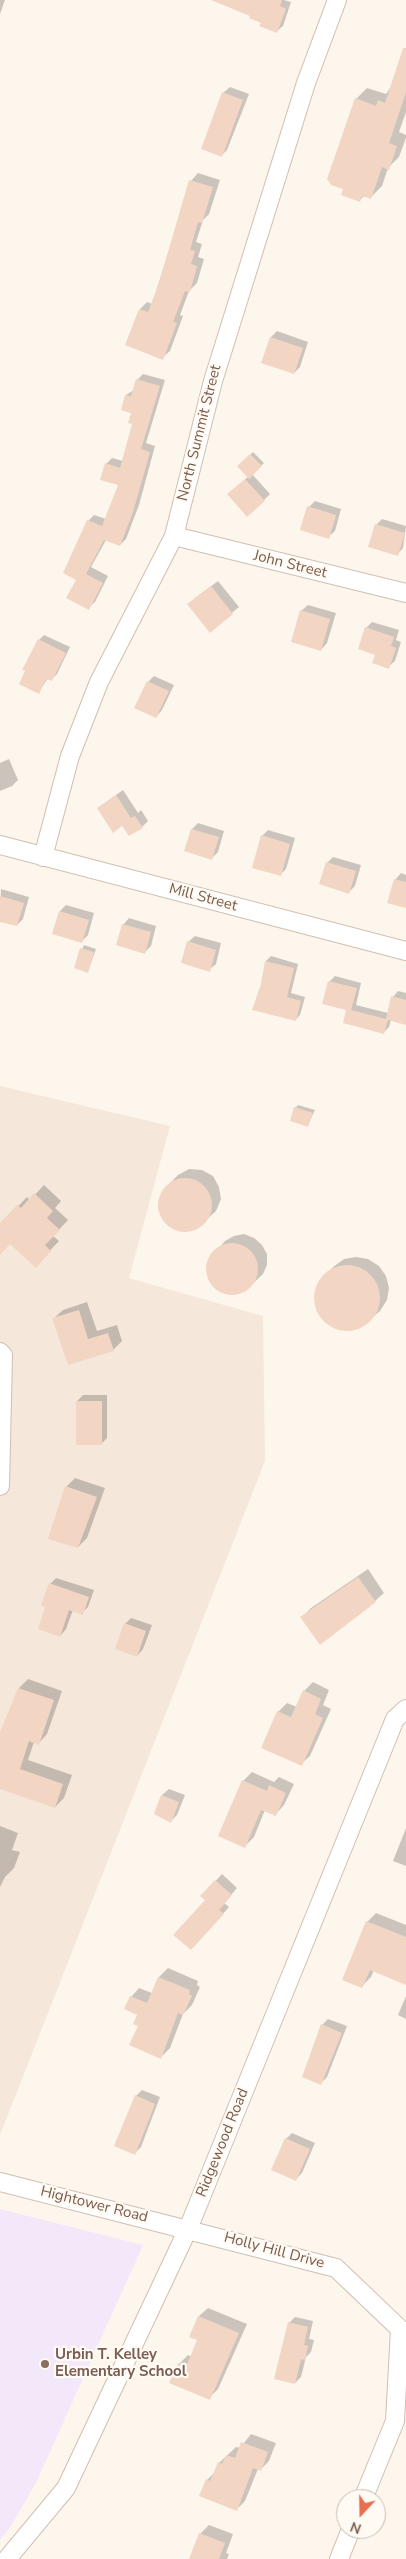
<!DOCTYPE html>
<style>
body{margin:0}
#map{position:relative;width:406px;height:2559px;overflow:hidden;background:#fdf6ec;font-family:"Nunito Sans",sans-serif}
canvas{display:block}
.north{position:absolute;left:336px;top:2489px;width:50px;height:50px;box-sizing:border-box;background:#fffaf3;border:1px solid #cabbb1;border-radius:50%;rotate:201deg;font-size:14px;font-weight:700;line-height:20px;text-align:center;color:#7a5c4d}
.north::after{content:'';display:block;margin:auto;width:18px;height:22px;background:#e76f51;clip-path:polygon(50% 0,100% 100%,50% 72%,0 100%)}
</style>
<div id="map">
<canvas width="406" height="2559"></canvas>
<div class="north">N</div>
</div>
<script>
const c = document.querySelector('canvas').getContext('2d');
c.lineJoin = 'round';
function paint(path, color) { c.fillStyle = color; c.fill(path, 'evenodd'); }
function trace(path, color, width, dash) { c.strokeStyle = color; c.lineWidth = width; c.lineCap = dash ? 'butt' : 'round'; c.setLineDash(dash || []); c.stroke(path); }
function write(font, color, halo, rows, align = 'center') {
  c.font = font + ' "Nunito Sans",sans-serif'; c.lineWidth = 4.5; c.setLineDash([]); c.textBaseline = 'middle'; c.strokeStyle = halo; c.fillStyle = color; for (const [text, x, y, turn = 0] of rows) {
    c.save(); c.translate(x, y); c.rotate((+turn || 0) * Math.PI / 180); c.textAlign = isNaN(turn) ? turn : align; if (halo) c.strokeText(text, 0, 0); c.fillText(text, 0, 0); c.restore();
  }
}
paint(new Path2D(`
 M0 1086 170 1126 129 1278 263 1316 265 1461 0 2135Z`), '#f5e8da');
paint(new Path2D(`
 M0 2209 143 2245 36 2483 9 2529 0 2540Z`), '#f3e8fa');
paint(new Path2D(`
 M0 0H5L0 14Z
 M234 0H284L291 2 283 26 276 32 252 16Z
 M406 64V112L399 132 406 135V138L399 157 388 168 382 186 371 197 365 195 360 200 356 99 367 88 386 94Z
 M230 87 249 94 227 150 221 156 223 93Z
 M198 173 220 180 209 214 203 220 196 242 202 244 198 257 204 259 197 283 189 291 180 315 183 316 170 351 162 358 140 309 147 302 152 304 191 181Z
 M277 331 308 342 300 367 294 373 262 362 271 337Z
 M143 374 165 380 146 443 155 446 139 505 126 539 120 545 106 540 91 567 108 576 95 602 88 608 77 580 88 521 94 515 106 519 120 484 106 464 112 458 123 461 134 423 126 395 134 390 137 380Z
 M253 452 264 463 252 474 270 494 264 500 235 488 249 476 239 466Z
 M315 501 341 509 335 531 328 537 309 507Z
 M382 519 406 526 403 548 397 555 376 525Z
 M218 581 239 607 210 631 195 598Z
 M308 605 336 613 327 643 321 650 301 611Z
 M372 622 399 630 396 640 401 642 395 661 388 667 377 654 366 628Z
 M44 635 70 647 57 674 51 680 48 678 39 692V640Z
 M154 676 174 685 162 710 156 717 148 682Z
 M9 759 18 780 12 786 0 791V763Z
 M123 790 138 813 141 810 148 821 142 827 123 825 98 808Z
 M198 823 224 831 218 852 212 858 192 829Z
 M268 830 295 838 286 869 280 875 262 836Z
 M333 857 361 865 355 886 349 892 327 863Z
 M401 873 406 875V907L395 880Z
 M1 889 29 897 23 919 17 925 0 920Z
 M66 905 94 913 88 935 82 941 60 911Z
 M129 918 156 926 151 946 144 953 123 925Z
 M195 936 221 943 216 964 209 970 188 942Z
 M84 945 96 949 88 971 75 968Z
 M271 956 298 964 291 993 305 997 300 1015 295 1020 262 984 266 961Z
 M335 976 361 983 356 1005 388 1013 393 997 398 991 406 993V1024L391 1020 389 1027 384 1032 348 1009 329 982Z
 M298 1105 315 1110 308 1125 295 1108Z
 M189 1169 202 1170 213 1176 219 1187 221 1199 216 1211 196 1229 184 1231 172 1228 163 1219 158 1207 161 1195 168 1185 178 1175Z
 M44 1185 61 1201 55 1208 68 1220 53 1236 59 1241 44 1257 10 1242 0 1244V1225L27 1197 30 1200Z
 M244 1234 254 1238 262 1245 267 1254V1265L263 1274 245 1291 235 1294 225 1293 216 1288 210 1280 207 1269 209 1259 225 1241 234 1236Z
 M356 1257 368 1259 379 1266 386 1276 389 1288 387 1300 380 1311 360 1328 348 1330 336 1328 325 1321 318 1311 315 1299 317 1287 333 1267 344 1259Z
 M87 1302 97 1331 117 1325 122 1341 113 1350 69 1364 54 1318 63 1310Z
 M83 1395H107V1438L101 1444 77 1401Z
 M75 1478 105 1488 87 1538 78 1547 66 1487Z
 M368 1569 384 1593 375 1601 302 1617 311 1608Z
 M56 1578 94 1590 88 1607 82 1613 73 1610 66 1629 60 1636 47 1606 50 1584Z
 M131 1618 152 1625 143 1649 137 1656 125 1624Z
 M28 1679 62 1691 47 1734 39 1743 34 1742 28 1760 72 1775 64 1798 55 1807 0 1788V1737L19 1688Z
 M313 1682 329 1690 323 1705 331 1709 310 1756 301 1764 278 1712 287 1703 297 1707 304 1691Z
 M252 1772 274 1782 279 1777 294 1784 284 1805 276 1814 265 1810 254 1837 245 1846 243 1781Z
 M169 1789 185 1795 177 1815 171 1821 155 1814 162 1795Z
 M0 1826 18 1833 12 1850 20 1852 14 1868 5 1877 0 1887Z
 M406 1828V1866L393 1861Z
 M222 1874 237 1888 224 1903 229 1907 197 1943 207 1900 202 1896Z
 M376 1913 406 1925V1983L374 1970 371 1977 362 1986 367 1922Z
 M168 1968 198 1981 197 1985 200 1987 192 2005 183 2014 170 2048 161 2057 139 2025V2014L131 1997 139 1988 152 1993 159 1977Z
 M406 1996V2019L398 2015Z
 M328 2019 347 2026 327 2077 321 2083 322 2025Z
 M142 2090 160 2097 141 2147 135 2153 136 2096Z
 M292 2133 315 2143 302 2173 296 2179 286 2139Z
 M208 2308 247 2324 218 2389 209 2398 179 2364 188 2355 192 2357 199 2339V2316Z
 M295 2317 313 2321 309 2339 314 2340 311 2352 306 2357 301 2377 295 2383 289 2323Z
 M251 2434 276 2443 269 2461 260 2470 258 2469 245 2501 236 2510 207 2480 215 2472 219 2463 236 2447 240 2448Z
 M209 2525 233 2534 226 2553 229 2554 227 2559H190L200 2534Z`), '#0003');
paint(new Path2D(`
 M211 0H282L280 6 286 9 277 33 259 26 261 23 249 18 250 16Z
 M403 48H406V92L389 143 397 146 389 170 382 167 371 199 362 196 360 202 341 195 343 189 331 185 327 179 355 98 376 106 378 100 385 103Z
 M222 92 243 100 222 157 201 149Z
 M189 180 213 187 202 223 198 222 190 250 195 251 191 264 197 266 190 292 185 291 173 322 177 323 163 360 125 345 139 309 148 312 159 283Z
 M270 337 303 348 294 374 261 363Z
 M136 379 160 386 141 449 150 452 133 512 120 546 104 540 86 574 103 583 89 610 66 598 76 580 63 573 87 520 102 526 118 485 100 480 105 463 120 468 132 424 128 423 131 413 121 410 125 395 131 396Z
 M250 454 262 466 249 479 237 466Z
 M245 479 265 501 247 517 227 494Z
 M307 506 336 515 329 539 300 530Z
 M375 524 405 533 398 556 368 547Z
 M211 586 233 614 210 633 187 604Z
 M300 610 330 619 321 651 291 642Z
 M365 627 394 637 391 646 396 648 389 669 372 663 375 655 358 649Z
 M38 639 66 653 52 681 46 679 39 694 19 684 25 671 22 670Z
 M147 681 169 691 156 718 134 708Z
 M116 795 131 818 135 816 143 828 129 836 122 826 113 833 97 808Z
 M191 829 219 837 212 860 184 851Z
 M261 835 290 844 281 876 252 868Z
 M326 862 356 871 349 894 319 884Z
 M394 879 406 882V908L387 903Z
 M0 896 24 903 17 926 0 922Z
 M59 911 89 920 82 943 52 934Z
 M122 924 151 932 145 954 116 945Z
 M187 941 216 950 210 972 181 963Z
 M80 948 94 952 88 973 74 968Z
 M265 961 294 968 287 997 301 1001 296 1021 252 1010 261 984Z
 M328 981 357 988 351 1010 386 1019 391 996 406 1000V1025L388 1020 384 1034 343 1023 346 1010 322 1004Z
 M294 1107 313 1113 308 1127 290 1121Z
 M158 1205a27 27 0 1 1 54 0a27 27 0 1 1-54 0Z
 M34 1193 53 1211 47 1218 60 1230 45 1245 51 1251 36 1268 10 1244 0 1255V1223L17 1205 21 1208Z
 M206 1269a26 26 0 1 1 52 0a26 26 0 1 1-52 0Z
 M314 1298a33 33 0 1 1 66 0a33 33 0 1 1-66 0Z
 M79 1310 88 1339 108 1333 114 1351 68 1365 52 1318Z
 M76 1401H102V1445H76Z
 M65 1486 97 1497 78 1548 48 1539Z
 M358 1577 376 1602 320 1645 300 1617Z
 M49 1583 89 1597 83 1615 69 1610 60 1637 38 1629 45 1607 41 1605Z
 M124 1623 146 1631 137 1657 115 1649Z
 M18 1688 54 1700 39 1745 29 1741 20 1769 63 1784 55 1808 0 1789V1732Z
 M303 1690 321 1699 315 1714 323 1718 302 1766 261 1748 277 1711 291 1717Z
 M242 1780 267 1791 269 1785 286 1793 276 1816 261 1810 245 1848 218 1836Z
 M161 1795 179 1802 171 1823 154 1814Z
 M215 1880 232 1895 219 1910 224 1914 191 1950 173 1935 205 1900 200 1896Z
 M366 1921 406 1937V1985L370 1970 362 1988 342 1980Z
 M158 1977 190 1990 189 1994 192 1996 183 2015 178 2013 161 2059 129 2045 138 2026 133 2024 137 2015 124 2009 130 1996 147 2003Z
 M321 2024 342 2033 321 2085 302 2077Z
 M135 2095 155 2104 135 2155 114 2146Z
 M285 2138 310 2149 296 2181 271 2170Z
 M198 2316 239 2333 210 2400 169 2383 178 2363 186 2367 197 2340 189 2337Z
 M288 2322 308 2327 304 2345 308 2346 305 2360 301 2359 295 2384 274 2379Z
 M241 2442 268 2452 261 2471 253 2468 237 2511 199 2496 206 2479 210 2481 218 2462 222 2464 226 2455 235 2458Z
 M199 2533 225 2543 219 2559H189Z`), '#f3d5c3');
const minor = new Path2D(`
 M174 536 406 593
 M0 845 406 951
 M43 857 70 756 99 682 174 536 213 381 306 83 337 0
 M0 1352 3 1355 0 1486
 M0 2182 336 2268 400 2329 395 2421 363 2499
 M7 2559 66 2488 188 2229 395 1719 406 1709
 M339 2559 351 2529`);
trace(minor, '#d1beb0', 20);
trace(minor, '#fff', 18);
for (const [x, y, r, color] of [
 [45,2364,5,"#8d6e63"]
]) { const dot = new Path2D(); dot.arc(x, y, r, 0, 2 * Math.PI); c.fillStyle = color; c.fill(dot); trace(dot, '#fffaf3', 2); }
write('15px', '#7a5c4d', '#fffaf3', [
 ["North Summit Street",200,433,-76],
 ["John Street",290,565,14],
 ["Mill Street",203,898,15],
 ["Ridgewood Road",223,2143,-68],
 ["Hightower Road",94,2205,14],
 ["Holly Hill Drive",274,2251,15]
]);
write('bold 15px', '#785e54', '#fffaf3', [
 ["Urbin T. Kelley",55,2355],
 ["Elementary School",55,2372]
], 'left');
</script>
